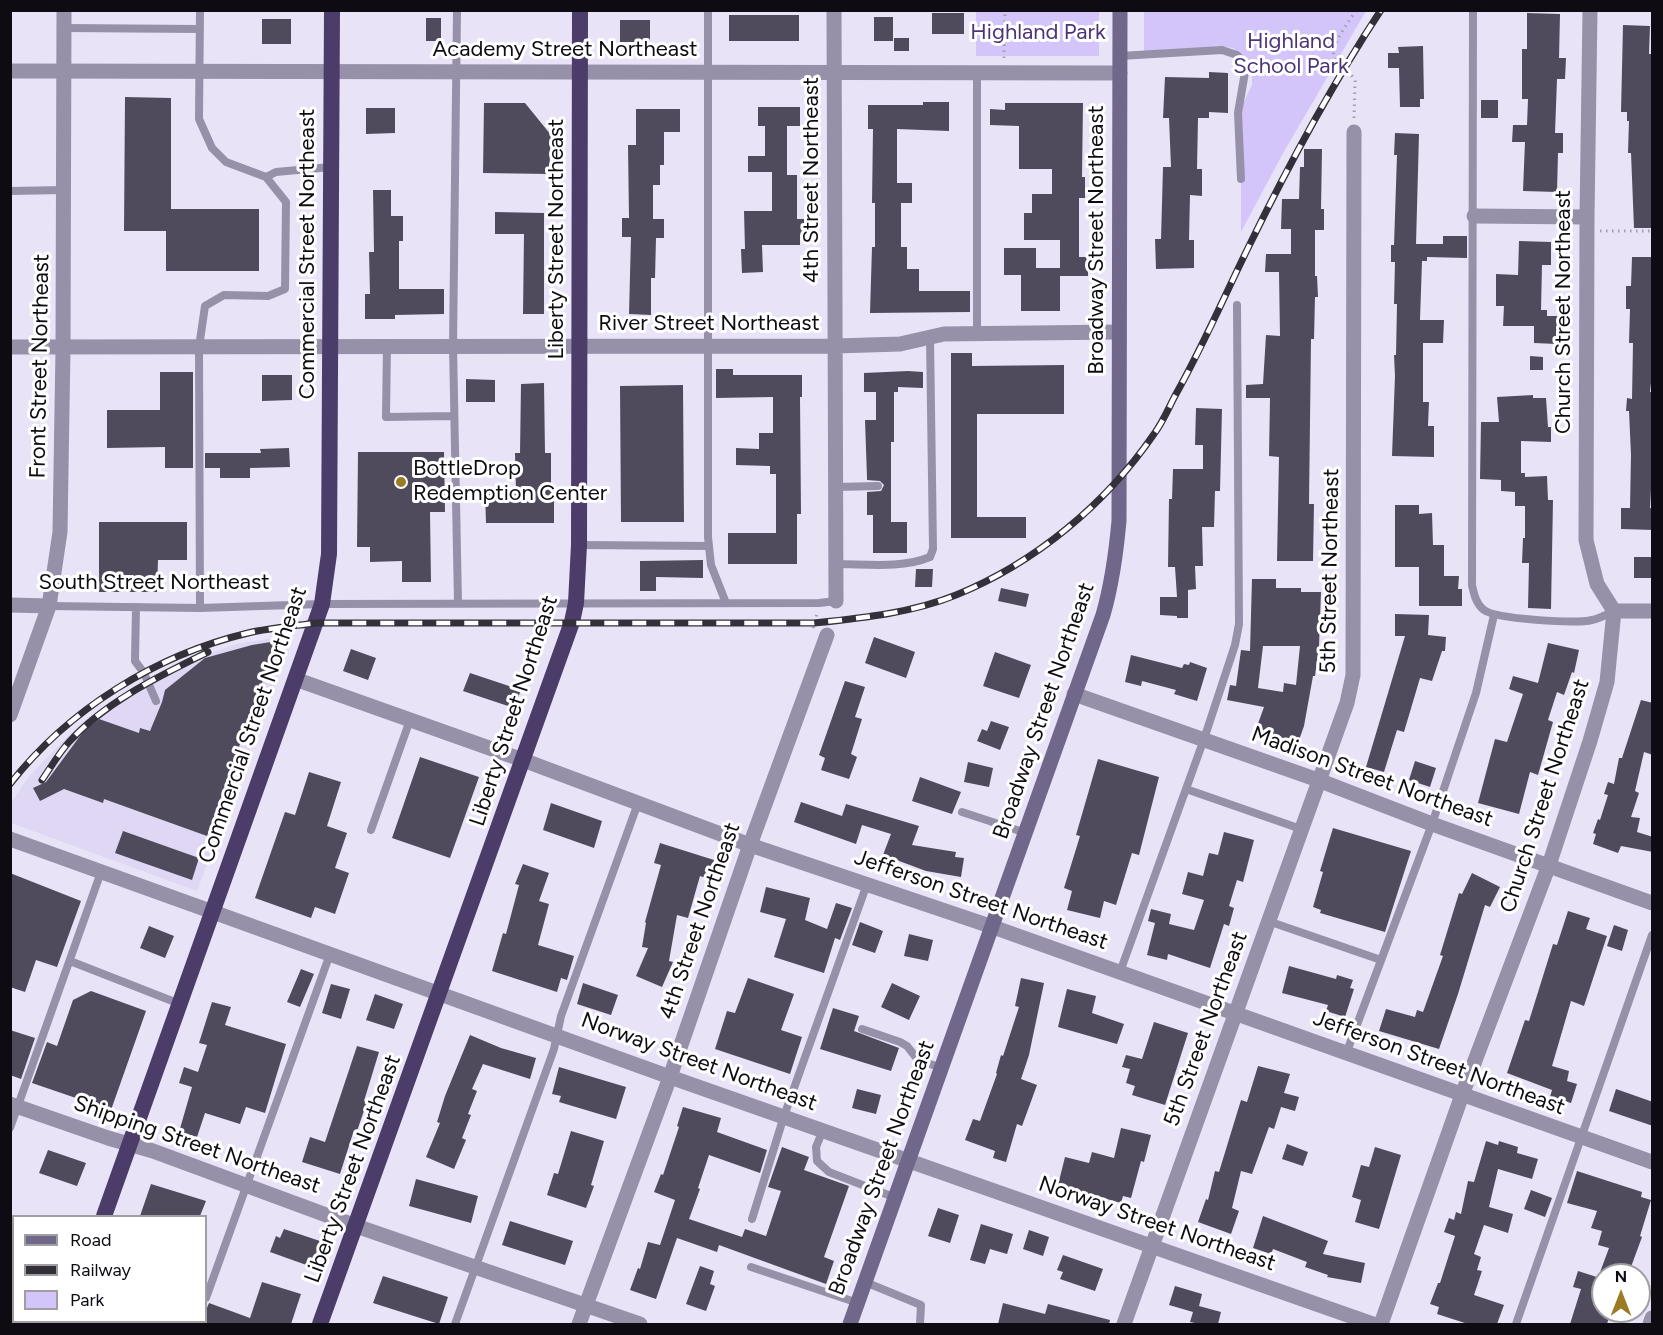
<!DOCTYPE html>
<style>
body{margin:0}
#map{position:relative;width:1663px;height:1335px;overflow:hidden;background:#e9e3f8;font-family:Figtree,sans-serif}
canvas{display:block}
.frame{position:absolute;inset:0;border:12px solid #0e0c12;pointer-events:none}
.legend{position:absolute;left:12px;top:1215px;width:195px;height:108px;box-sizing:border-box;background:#fff;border:2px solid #9f9ea0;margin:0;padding:8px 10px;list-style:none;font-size:18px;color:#0e0c12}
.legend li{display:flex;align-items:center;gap:12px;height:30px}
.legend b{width:30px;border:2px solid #9f9ea0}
.north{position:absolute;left:1591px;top:1263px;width:60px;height:60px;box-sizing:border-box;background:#fff;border:2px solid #9f9ea0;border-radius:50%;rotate:0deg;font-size:16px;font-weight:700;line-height:24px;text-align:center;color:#0e0c12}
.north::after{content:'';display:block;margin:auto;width:21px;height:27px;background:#9b7c25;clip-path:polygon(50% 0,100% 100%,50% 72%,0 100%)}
</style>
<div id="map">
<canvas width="1663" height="1335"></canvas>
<div class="frame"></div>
<ul class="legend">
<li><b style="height:8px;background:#71678a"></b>Road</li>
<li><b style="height:8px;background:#333039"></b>Railway</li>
<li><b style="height:16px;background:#d3c4fa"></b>Park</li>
</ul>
<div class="north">N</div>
</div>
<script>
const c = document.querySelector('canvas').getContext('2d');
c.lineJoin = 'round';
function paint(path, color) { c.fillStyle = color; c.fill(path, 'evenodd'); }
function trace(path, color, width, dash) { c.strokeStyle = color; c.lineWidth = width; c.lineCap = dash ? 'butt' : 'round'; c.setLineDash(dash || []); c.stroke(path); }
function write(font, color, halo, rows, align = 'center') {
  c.font = font + ' Figtree,sans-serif'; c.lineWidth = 6; c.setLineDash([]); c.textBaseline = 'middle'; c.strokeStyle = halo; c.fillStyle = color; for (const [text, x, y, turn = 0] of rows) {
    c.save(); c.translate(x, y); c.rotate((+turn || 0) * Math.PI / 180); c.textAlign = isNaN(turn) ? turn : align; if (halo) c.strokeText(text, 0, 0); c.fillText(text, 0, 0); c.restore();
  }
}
paint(new Path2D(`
 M293 635 197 891 11 823 10 805 29 776 82 722 116 698 162 670 236 644Z`), '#dfd7f3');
paint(new Path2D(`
 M976 11H1099V56H976Z
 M1144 11H1366L1282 155 1241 232V108L1252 85V72L1248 63 1241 54 1233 48 1219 46 1199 51H1144Z`), '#d3c4fa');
paint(new Path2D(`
 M932 13H964V34H932Z
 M1527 13 1560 14 1559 58H1566L1565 79H1557L1555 133H1563V153H1558L1557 192 1523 191 1525 142H1512L1513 125H1527L1528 99H1522V49H1527Z
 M729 15H799V41H729Z
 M874 17H893V41H874Z
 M426 18H441V41H426Z
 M262 19H291V44H262Z
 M620 20H650V42H620Z
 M1623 25 1650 26 1649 54H1653V228H1634L1631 153H1628L1629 121H1627V112H1621Z
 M894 38H909V51H894Z
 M1423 46 1424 99H1420V107H1400L1399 68H1388V53H1399L1398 47Z
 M1209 72 1228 73V113L1209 112V118H1198L1197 169H1202V196L1190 195 1189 240H1194V268L1156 269 1155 239H1161L1163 167H1171L1169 118H1163L1165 77 1209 78Z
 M125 97 171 98V209H259V271H166V231H124Z
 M1481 100H1498V118H1481Z
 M923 102H949V131L897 129V183H912V203H901V247H907V269H919V291H970V312L870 313 872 247H875V203H872L873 129H868V105H923Z
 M484 103H525L551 135 549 174 483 173Z
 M1005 103H1083L1082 177H1085V198H1079V257H1088V276H1060V311H1021V275H1004V248H1036V268H1060V240H1024V213H1032V194H1052V169H1019V126L990 125V109L1005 110Z
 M758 107H800V126H787V175H797V219H805V238H800V245H762L763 272 742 273 741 249H745L744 211H772V172H748V156H765V126H758Z
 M366 108H395V133L366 134Z
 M636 109H680V132H664V165H660V185H653V219H664V238H656L655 278H651V315L629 314 631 237H622V218H629L628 145H636Z
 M1395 133 1419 134 1416 244H1443V236H1467V258L1427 257V261H1422L1420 320H1444L1443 343H1423V402H1429L1428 426H1434V457L1392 456 1395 376 1394 355H1396L1397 304H1394L1395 262H1391V245H1394L1397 155H1394Z
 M1304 149H1322L1321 209H1324V230H1315V276H1317L1318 297H1315L1314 339H1311L1309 504H1314L1313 561H1277L1279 457 1269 456 1270 398H1246V385L1263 384 1266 335 1280 336 1279 272H1265L1266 254H1291V229H1281L1282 199H1299L1300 167H1304Z
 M373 190H391V216H403V241H399V289H444V314L395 315V319H365V294H370L369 252H374Z
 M495 212 544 213V314H523L524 234H495Z
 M1519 241 1551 242V265H1542L1541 310H1547V316H1558L1557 344 1534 343V326H1503L1504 306H1496V274L1518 275Z
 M1632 257H1653V365L1650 392H1653V455L1650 508H1653V530L1621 529V508H1630L1631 455 1629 411H1626L1627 398 1632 399 1633 343H1629L1630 309H1626V286H1631Z
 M951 353H972V366L1064 365V414H977V517H1026V538H951Z
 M1530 356 1543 357V370H1530Z
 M716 369H733V375H802V397H800L801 514H797V564H728V533H776V474H770V466L736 465V448L759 449V433H773V397L716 398Z
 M908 371 923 372V388L898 387V392H894V442H891V522H907V553H873V515H867V492L881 491 884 485 880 481 867 480V478L865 420H876V392H864V373Z
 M160 372H193V468H165V447L107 448V410H160Z
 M262 375H292V400L262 401Z
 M466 379 495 380V402H466Z
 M544 383 545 453H551V491H554V523H486L485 491H516L515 453H520L521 384Z
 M683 385 684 522H621L620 386Z
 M1533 395V398H1546L1548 427H1551V442L1521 441V473H1525V477L1547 476 1548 500H1553L1551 609 1528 608 1529 563H1522L1523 538H1525V506H1515V492L1501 491V480L1480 479 1481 422H1499L1497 397Z
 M1196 408 1222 409 1220 491H1215L1214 527H1202L1203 566H1195L1196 589 1188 590V618H1177V616L1160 615V597H1177L1175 567H1168L1169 499H1172L1173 469H1203V445H1195Z
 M289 448 290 467 250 468V478H220V468H205V453H261L260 449Z
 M358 452H444L445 512H430L431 582H402V561L370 562V547H357Z
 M1395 505H1419V514L1432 513 1433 545H1444V576H1459L1458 589H1462V606H1419V567H1395Z
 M99 522H187V560H158L157 592H99Z
 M1634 557H1653V578H1634Z
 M703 560V578L656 577V591H640V561Z
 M916 569H933L932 587H915Z
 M1252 579H1276V588H1301V592H1321L1319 646 1315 676H1313L1304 726 1298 743 1256 729 1264 707 1227 700 1230 685 1236 686 1241 650 1250 651ZM1263 646H1300L1296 685 1284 683 1283 692 1258 688Z
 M1001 588 1029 594 1026 607 998 601Z
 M1395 614 1429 615 1428 635 1446 637 1445 651H1442L1432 681 1420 678 1404 732 1397 730 1384 772 1366 767 1405 636H1395Z
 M874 637 915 652 906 678 865 663Z
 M277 641 207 836 104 799 103 803 64 789 40 801 33 788 46 782 83 732 99 719 139 733 140 728 150 731 162 702 165 690 205 658 252 645Z
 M1548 643 1579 650 1574 673 1572 672 1564 695 1557 692 1548 720 1553 722 1538 775 1530 772 1519 814 1478 803 1495 739 1507 742 1523 694 1509 689 1513 676 1538 683Z
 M351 649 376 658 368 680 343 671Z
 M995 652 1031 665 1019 698 983 686Z
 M1131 655 1182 668 1184 664 1189 665 1190 662 1207 668 1197 701 1174 694 1176 690 1142 681 1141 686 1125 682Z
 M470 673 521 690 514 708 463 691Z
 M845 681 865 687 855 717 862 719 851 754 857 757 849 779 821 770 825 758 819 755Z
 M1641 700 1653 703V755L1644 752 1635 791 1639 793 1631 817 1640 818 1637 832 1653 837V852L1621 846 1618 853 1593 844 1596 834 1593 833 1598 819 1600 820 1608 795 1604 794 1608 782 1614 784 1619 758H1622Z
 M991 721 1009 727 1000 750 977 741 982 729 987 731Z
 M420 757 479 777 450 858 392 838Z
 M1098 759 1159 777 1139 855 1132 853 1116 905 1104 901 1100 918 1067 910 1072 891 1064 888 1080 836 1076 835Z
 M1415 761 1436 768 1430 787 1409 780Z
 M968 762 993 768 989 787 964 782Z
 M309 772 341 782 327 826 347 833 335 868 349 873 335 914 315 907 311 918 255 898 285 812 295 815Z
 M920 777 961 792 952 814 912 801Z
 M801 802 842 816 846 804 919 826 912 845 956 852 955 857 964 858 961 877 926 871 883 855 891 834 862 825 856 844 794 822Z
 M551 803 602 821 594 848 543 830Z
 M1333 828 1411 851 1385 932 1320 913 1321 910 1313 907 1323 872 1320 871Z
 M123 831 199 858 192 880 115 853Z
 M1224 832 1254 840 1243 882 1237 880 1229 906 1234 908 1229 926 1224 924 1210 968 1168 954 1167 960 1147 955 1155 923 1148 921 1151 909 1171 914 1169 924 1194 930 1204 900 1182 894 1188 872 1203 876 1209 853 1218 855Z
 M660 843 714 860 708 879 700 876 688 918 677 915 669 961 673 962 662 987 636 976 648 948 642 947 646 923 645 922 661 865 654 863Z
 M523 864 549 873 539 901 549 904 538 945 574 956 567 980 561 978 557 992 492 971 503 933 506 934 519 885 515 884Z
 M10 873 81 901 57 967 36 960 25 992 10 987Z
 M1472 873 1500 887 1490 907 1485 905 1458 994 1439 1049 1379 1031 1386 1009 1415 1017 1417 1010 1423 1012 1443 956 1440 955 1459 893 1462 894Z
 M766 887 810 898 805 920 827 929 836 903 852 908 840 940 835 938 824 973 774 957 786 919 760 912Z
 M1568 911 1590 918 1586 929 1607 936 1584 1006 1571 1001 1552 1066 1569 1071 1567 1081 1577 1084 1571 1103 1550 1097 1552 1090 1507 1073 1525 1020 1529 1021 1553 944 1557 945Z
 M860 922 883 931 875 953 852 945Z
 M1614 925 1628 930 1622 951 1607 946Z
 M149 926 174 936 165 958 140 948Z
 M909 934 933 940 928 961 904 956Z
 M1289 966 1336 979 1337 975 1353 980 1350 988 1354 989 1345 1017 1326 1011 1328 1005 1282 993Z
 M301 969 314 974 300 1007 287 1002Z
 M748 978 794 994 781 1030 802 1037 790 1074 715 1049 727 1011 735 1013Z
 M1021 978 1044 983 1029 1055 1021 1079 1037 1085 1022 1126 1017 1124 1006 1162 993 1158 995 1151 965 1140 973 1119 980 1121 997 1074 996 1073 1001 1055 1003 1056 1019 1007 1015 1006Z
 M583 983 618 995 611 1015 577 1004Z
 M892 983 920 996 909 1020 881 1007Z
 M331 984 350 989 341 1019 322 1013Z
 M1067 989 1096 996 1092 1013 1124 1024 1117 1044 1058 1027Z
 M91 991 146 1011 111 1110 32 1083 47 1042 57 1046 73 1000Z
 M375 994 403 1004 394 1029 366 1020Z
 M212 1002 231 1007 225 1025 286 1044 265 1113 246 1107 240 1124 205 1113 197 1137 179 1132 192 1087 179 1083 184 1067 198 1072 207 1045 199 1043Z
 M833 1008 859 1016 854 1031 899 1048 891 1071 820 1049Z
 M1154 1022 1188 1033 1165 1105 1132 1095 1135 1086 1126 1083 1130 1069 1122 1067 1126 1055 1142 1059Z
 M10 1030 35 1038 21 1079 10 1075Z
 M470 1035 501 1048 536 1058 530 1079 483 1064 472 1089 477 1091 468 1114 471 1115 462 1138 466 1140 454 1169 426 1157 440 1123 437 1122 445 1096Z
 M357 1046 379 1052 364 1101 367 1102 357 1131 354 1130 340 1174 302 1162 310 1137 325 1142Z
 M1258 1066 1290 1074 1284 1093 1299 1097 1295 1111 1281 1107 1274 1129 1269 1127 1252 1174 1241 1171 1232 1208 1239 1211 1231 1234 1198 1222 1206 1199 1208 1200 1215 1171 1219 1172 1241 1100 1247 1102Z
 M559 1067 626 1087 616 1119 559 1102 561 1096 552 1094Z
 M857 1089 881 1095 876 1114 852 1108Z
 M1616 1089 1653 1102V1126L1609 1111Z
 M683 1107 721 1118 717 1132 767 1150 760 1173 709 1155 698 1188 700 1189 689 1219 742 1237 745 1229 766 1236 781 1191 768 1187 782 1147 809 1157 804 1170 849 1186 824 1257 834 1261 826 1284 719 1245 717 1252 677 1238 656 1299 630 1290 638 1268 640 1269 648 1242 660 1245 675 1200 654 1192 661 1174 663 1175 679 1127 677 1126Z
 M1121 1128 1151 1135 1144 1162 1141 1161 1131 1198 1123 1196 1121 1203 1058 1185 1065 1157 1089 1163 1092 1152 1114 1158Z
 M571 1131 604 1141 591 1185 594 1186 586 1208 547 1195 554 1173 558 1174Z
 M1486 1141 1498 1145 1499 1141 1518 1147 1517 1153 1538 1159 1532 1179 1498 1169 1489 1207 1513 1214 1508 1233 1484 1225 1474 1254 1481 1257 1477 1270 1482 1271 1474 1295 1504 1305 1497 1324H1468L1437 1314 1439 1307 1430 1304 1438 1283H1440L1455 1236 1444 1232 1449 1218 1454 1220 1456 1212 1461 1214 1468 1181 1474 1182Z
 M1287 1144 1308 1152 1303 1166 1282 1159Z
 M1375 1147 1401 1155 1379 1229 1355 1222 1361 1200 1352 1197 1361 1165 1369 1167Z
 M48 1150 86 1163 77 1186 39 1173Z
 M1577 1171 1642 1192 1641 1197 1651 1200 1640 1236 1642 1237 1628 1275H1599L1609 1248 1598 1245 1602 1231 1591 1228 1597 1211 1567 1203Z
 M416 1179 478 1196 471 1223 409 1206Z
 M151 1184 206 1201 200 1216H140Z
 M1531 1190 1552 1198 1545 1217 1524 1209Z
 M938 1208 959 1215 950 1243 928 1236Z
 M1263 1216 1328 1241 1323 1254 1365 1263 1361 1283 1327 1277 1328 1275 1305 1267 1307 1262 1273 1249 1271 1254 1253 1248Z
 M510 1221 573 1241 565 1265 502 1245Z
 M981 1224 1013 1234 1007 1254 990 1249 985 1264 970 1260Z
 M284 1229 320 1241 312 1267 270 1252 276 1236 280 1238Z
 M1029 1230 1049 1237 1043 1256 1023 1249Z
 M1063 1255 1103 1269 1095 1291 1060 1279 1063 1272 1057 1270Z
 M700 1266 714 1271 710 1284 715 1286 706 1311 686 1304Z
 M1578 1271 1603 1279V1311H1611L1607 1324H1570L1581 1289 1573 1287Z
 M383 1276 448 1297 439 1324 373 1303Z
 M262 1282 301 1294 291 1324H206V1310L209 1303 250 1318Z
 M1175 1286 1202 1294 1199 1306 1221 1312 1218 1324H1200L1190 1322 1193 1312 1169 1305Z
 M1003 1303 1045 1314 1048 1304 1110 1320 1109 1324H998Z`), '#504b5c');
trace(new Path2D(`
 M1004 58 1005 10
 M1354 118 1355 81C1351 72 1341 67 1335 59 1328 47 1350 21 1356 10
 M1600 231H1652
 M813 628 817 614`), '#a19dad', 3, [1.5, 4.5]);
trace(new Path2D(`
 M200 10 199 119 212 148 226 162 266 177 286 202 285 289 268 296 224 295 205 306 199 347 200 608
 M457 10 453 346 458 603
 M708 10V537L711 565 726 603
 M1473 10C1474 202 1472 394 1472 585 1474 594 1476 604 1484 610 1495 619 1576 624 1592 620 1599 619 1607 614 1614 611
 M64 28 200 29
 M1120 56 1222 50 1237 55 1243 61 1245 72 1238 113 1241 179
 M977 72V334
 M266 177 276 172 331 167
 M10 191 64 190
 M387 346 386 417 453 416
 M836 487 878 486
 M579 545 709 546
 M836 564C866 564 901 569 930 557L933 549 930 337
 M49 606 200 608 322 604 819 603 836 601
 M136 607 135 661 144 673 156 701
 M1186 789 1301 829
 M962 812 1026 833
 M371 830 410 720
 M1268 921 1381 960
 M70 961 180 1004
 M1120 972 1204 739 1235 645 1239 624 1237 305
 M862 1029 900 1042 907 1046 918 1060 942 1068
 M1346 1054 1432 824 1476 693 1494 615
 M10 1128 101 872
 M823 1130 816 1147 817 1161 829 1172 896 1198
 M752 1219 784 1116 867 884
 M751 1267 858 1303
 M865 1282 921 1305 920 1324
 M206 1298 330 954
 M196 1324 197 1322
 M455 1324 554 1049 561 1016 638 803
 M1516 1324 1652 935`), '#9790a9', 8);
trace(new Path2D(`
 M834 10 836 601
 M10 71 1120 73
 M1474 216 1587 217
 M10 347 836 346 900 344 944 334 1119 332
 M10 605 49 606
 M1614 611H1652
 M295 679 523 760 750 845 993 927 1652 1162
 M1074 694 1318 780 1432 824 1652 903
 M213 912 670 1077 1373 1324
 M10 1104 108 1138 153 1151 356 1226 640 1324
 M579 1324 670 1077 750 845 827 635
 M1124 1324 1347 703 1353 675 1354 132
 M1381 1324 1462 1095 1549 865 1590 741 1607 682 1614 611 1597 584 1586 540 1587 217 1590 10
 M1650 1324 1652 1318`), '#9790a9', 15);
trace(new Path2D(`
 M10 715 49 606 60 532 63 348 64 10
 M10 839 213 912`), '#9790a9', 15);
trace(new Path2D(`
 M850 1324 1103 615C1112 584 1116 554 1119 521L1120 10`), '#71678a', 15);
trace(new Path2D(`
 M104 1216 322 604 329 554 332 10
 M65 1324 66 1322
 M320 1324 572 622 576 603 579 545 580 10`), '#4b3c69', 16);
const rail = new Path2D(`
 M42 780C51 767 59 753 69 742 106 701 160 676 208 652
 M10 784C69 709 156 655 248 633 270 628 294 626 316 623H814C862 618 912 613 956 595 1035 563 1106 504 1154 434 1163 422 1169 407 1176 394 1203 346 1224 297 1248 248 1288 166 1331 86 1381 10`);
trace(rail, '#333039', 7);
trace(rail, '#fff', 4.5, [14]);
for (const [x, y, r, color] of [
 [401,482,6,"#9b7c25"]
]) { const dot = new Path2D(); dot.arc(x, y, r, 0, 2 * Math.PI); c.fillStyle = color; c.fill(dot); trace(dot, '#fff', 2); }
write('22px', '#4d3477', '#fff', [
 ["Highland Park",1038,33],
 ["Highland",1291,42],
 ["School Park",1291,67]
]);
write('22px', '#0e0c12', '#fff', [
 ["Academy Street Northeast",565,50],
 ["4th Street Northeast",812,180,-90],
 ["Liberty Street Northeast",557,239,-90],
 ["Broadway Street Northeast",1097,240,-90],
 ["Commercial Street Northeast",308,254,-90],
 ["Church Street Northeast",1564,312,-90],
 ["River Street Northeast",709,324],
 ["Front Street Northeast",40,366,-89],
 ["5th Street Northeast",1330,571,-89],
 ["South Street Northeast",154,583],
 ["Liberty Street Northeast",514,711,-72],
 ["Broadway Street Northeast",1044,711,-71],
 ["Commercial Street Northeast",253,725,-71],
 ["Madison Street Northeast",1372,777,20],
 ["Church Street Northeast",1545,796,-72],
 ["Jefferson Street Northeast",981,900,19],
 ["4th Street Northeast",700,921,-71],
 ["5th Street Northeast",1206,1029,-70],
 ["Norway Street Northeast",699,1062,20],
 ["Jefferson Street Northeast",1439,1063,20],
 ["Shipping Street Northeast",197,1145,19],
 ["Broadway Street Northeast",882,1168,-70],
 ["Liberty Street Northeast",353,1169,-70],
 ["Norway Street Northeast",1157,1224,19]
]);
write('22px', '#0e0c12', '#fff', [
 ["BottleDrop",413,469],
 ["Redemption Center",413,494]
], 'left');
</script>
